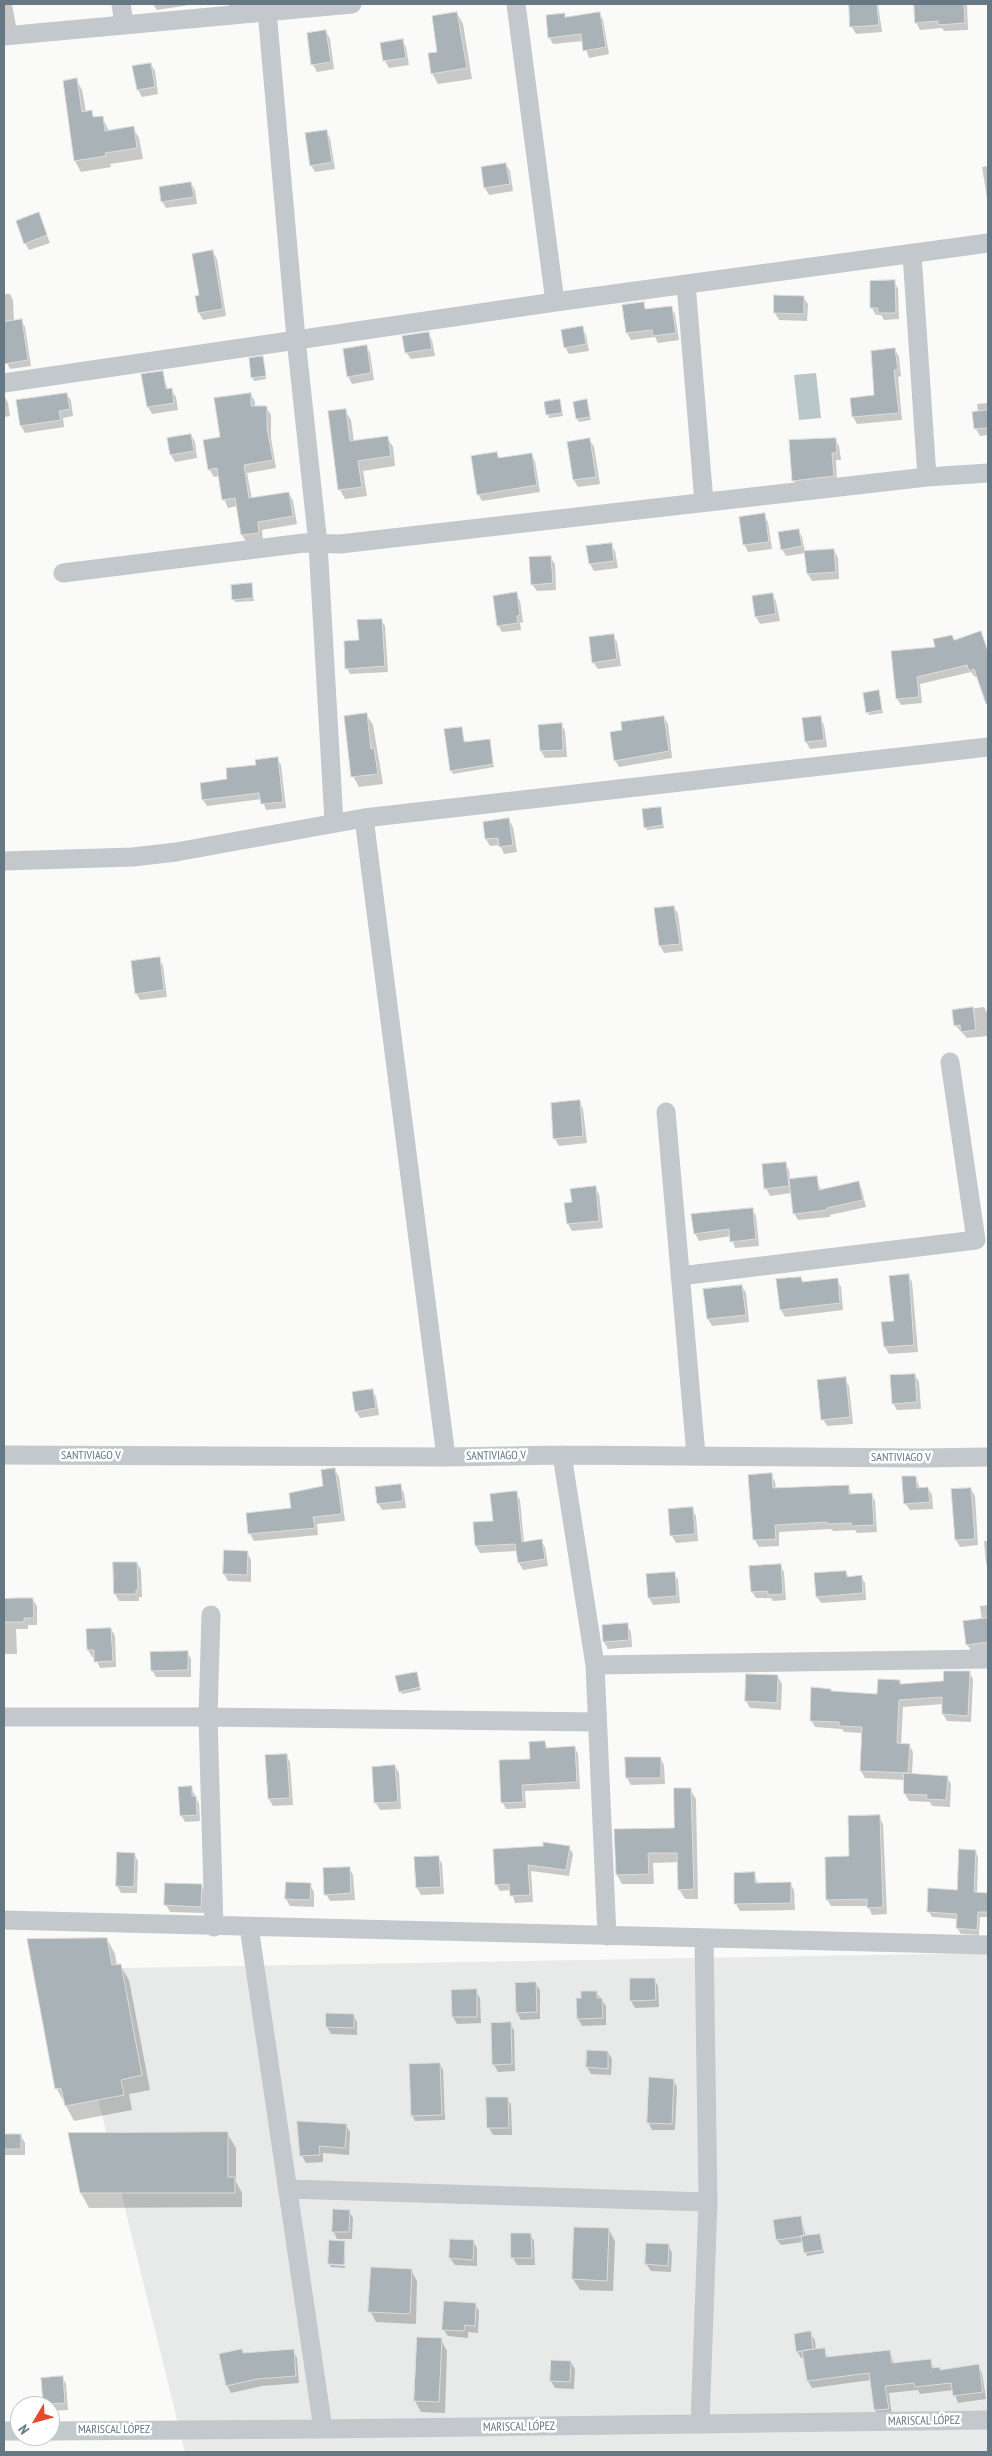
<!DOCTYPE html>
<meta charset="utf-8">
<style>
body{margin:0}
#map{position:relative;width:992px;height:2456px;overflow:hidden;background:#fafaf8;font-family:"PT Sans Narrow",sans-serif}
canvas{display:block}
.frame{position:absolute;inset:0;border:5px solid #657883;pointer-events:none}
.north{position:absolute;left:10px;top:2396px;width:50px;height:50px;box-sizing:border-box;background:#fff;border:1px solid #c1c9cd;border-radius:50%;rotate:233deg;font-size:14px;font-weight:700;line-height:20px;text-align:center;color:#657883}
.north::after{content:'';display:block;margin:auto;width:18px;height:22px;background:#e24b30;clip-path:polygon(50% 0,100% 100%,50% 72%,0 100%)}
</style>
<div id="map">
<canvas width="992" height="2456"></canvas>
<div class="frame"></div>
<div class="north">N</div>
</div>
<script>
const c = document.querySelector('canvas').getContext('2d');
c.lineJoin = 'round';
function paint(path, color) { c.fillStyle = color; c.fill(path, 'evenodd'); }
function trace(path, color, width, dash) { c.strokeStyle = color; c.lineWidth = width; c.lineCap = dash ? 'butt' : 'round'; c.setLineDash(dash || []); c.stroke(path); }
function write(font, color, halo, rows, align = 'center') {
  c.font = font + ' "PT Sans Narrow",sans-serif'; c.lineWidth = 5; c.setLineDash([]); c.textBaseline = 'middle'; c.strokeStyle = halo; c.fillStyle = color; for (const [text, x, y, turn = 0] of rows) {
    c.save(); c.translate(x, y); c.rotate((+turn || 0) * Math.PI / 180); c.textAlign = isNaN(turn) ? turn : align; if (halo) c.strokeText(text, 0, 0); c.fillText(text, 0, 0); c.restore();
  }
}
paint(new Path2D(`
 M988 1953V2452H185L66 1969Z`), '#e8eae9');
paint(new Path2D(`
 M816 373 821 418 799 420 794 375Z`), '#b9c7ca');
paint(new Path2D(`
 M4 4H12L16 26 4 28Z
 M153 4H195L157 10Z
 M228 4H255L232 11Z
 M850 4H878L882 32 856 34 852 27Z
 M915 4H967L968 30 944 31 942 28 920 30 916 22Z
 M457 13 463 24 472 79 438 84 432 73 439 53Z
 M599 13 603 20 609 54 589 58 583 41 553 44 549 37 564 15 566 18Z
 M326 31 330 39 334 69 317 72 313 65Z
 M402 40 406 47 409 65 389 68 385 61 382 44Z
 M151 64 155 71 158 94 142 97 138 90Z
 M76 79 82 90 86 112H91L95 118 102 117 109 131 133 128 139 138 143 159 110 164 111 167 81 172 75 161 64 82Z
 M326 131 330 138 335 169 315 172 311 165Z
 M506 164 510 171 513 191 489 195 485 188Z
 M988 166V204L982 167Z
 M191 183 195 190 197 204 166 208 162 201Z
 M39 214 50 243 29 250 25 243Z
 M213 252 217 259 226 316 203 320 199 313 196 297 201 296Z
 M894 281 898 289 899 319 884 320 881 315H876L872 308Z
 M4 294H10L13 300 14 322 21 321 25 327 31 366 10 369 7 363 4 344Z
 M803 297 808 304 807 321 779 320 775 313Z
 M643 304 647 310 671 307 675 314 679 340 658 343 655 337 631 340 627 333Z
 M582 328 586 335 589 351 569 354 565 347Z
 M428 333 432 340 435 356 411 359 406 352Z
 M366 346 370 353 374 380 352 384 348 376Z
 M895 349 899 357 901 376 898 377 902 420 857 424 853 417 851 399 876 396Z
 M262 358 266 379 254 381 252 377Z
 M162 372 168 390 171 389 176 397 178 410 152 414 148 407 143 375Z
 M67 394 71 401 73 416 63 418 64 427 25 433 21 426Z
 M251 394 255 402V407H266L271 415V438L276 468 247 473 252 499 289 493 293 501 297 524 262 530 263 541 247 543 242 535 237 506 228 508 224 499 220 476 214 477 209 469 222 438Z
 M4 395 8 403 10 416 4 417Z
 M560 401 563 416 549 418 546 403Z
 M587 401 591 420 579 422 577 419Z
 M988 403V435L980 436 976 429 974 413H978L977 404Z
 M345 410 351 420 354 442 387 437 393 447 395 466 363 471 367 496 345 499 340 490Z
 M191 435 195 442 197 458 175 462 171 455Z
 M835 439 839 446 841 460H836L837 483 798 488 794 481Z
 M590 440 594 447 600 484 578 487 574 480Z
 M497 453 500 459 531 454 535 461 540 492 482 501 478 494Z
 M764 515 768 522 772 549 748 552 744 544Z
 M798 530 802 537 805 552 834 550 838 558 839 579 812 581 808 574 806 553 786 556 782 549Z
 M611 544 615 551 618 568 594 571 590 564 587 547Z
 M550 557 555 564 556 590 537 591 532 584Z
 M251 585 254 601 235 602 234 599Z
 M516 594 520 601 523 622 520 623 521 630 502 632 498 625Z
 M772 594 776 601 780 621 760 624 756 617 753 597Z
 M381 620 385 626 388 672 350 674 347 668 360 642Z
 M980 632 988 651V685L983 687 978 676 975 677 971 672 920 684 922 703 901 705 897 698 937 648Z
 M613 635 617 642 621 666 598 669 593 662Z
 M878 692 883 713 869 715 868 712Z
 M366 714 373 725 383 784 359 787 353 776Z
 M664 717 668 724 672 758 619 767 615 760 623 731Z
 M820 718 824 725 827 747 810 749 806 742Z
 M561 724 565 731 567 757 545 758 541 751Z
 M461 728 465 743 489 740 494 767 453 774 451 770Z
 M277 758 281 765 286 808 266 810 262 799 207 806 203 800 229 780Z
 M660 808 664 828 647 830 646 827Z
 M509 820 513 827 517 852 504 854 500 845 490 846 486 839 484 823Z
 M674 907 678 914 683 951 664 953 660 946 655 909Z
 M159 959 163 966 167 997 140 1000 136 993Z
 M984 1007 988 1014V1036L967 1038 956 1026 954 1011Z
 M579 1101 583 1109 587 1143 559 1146 555 1139Z
 M785 1163 789 1170 790 1180 816 1178 821 1190 858 1183 862 1190 866 1207 830 1215V1217L798 1220 794 1213 792 1193 770 1196 766 1188Z
 M595 1187 599 1194 603 1228 572 1231 568 1224 566 1204H573Z
 M752 1209 756 1216 759 1246 735 1248 731 1236 699 1241 695 1233Z
 M908 1275 912 1282 918 1352 889 1354 885 1347 883 1323 895 1322Z
 M801 1278 804 1283 837 1280 841 1287 843 1310 785 1317 781 1310 778 1280Z
 M742 1286 746 1293 749 1322 712 1326 708 1319Z
 M915 1375 919 1382 921 1409 897 1410 893 1403Z
 M845 1379 849 1386 853 1424 827 1426 823 1419Z
 M372 1390 376 1397 379 1415 360 1418 356 1411Z
 M335 1470 339 1477 345 1521 317 1524 318 1535 254 1541 250 1534 324 1487Z
 M771 1475 775 1482 776 1489 848 1486 852 1495 871 1494 875 1501 877 1532 857 1533 855 1530 833 1531 831 1529 779 1532V1546L759 1547 755 1540Z
 M916 1477 920 1489 928 1488 932 1495 933 1509 910 1510 905 1503Z
 M400 1486 404 1493 406 1508 382 1510 378 1503Z
 M971 1489 975 1496 978 1545 960 1547 956 1540Z
 M516 1493 520 1500 524 1543 541 1540 545 1547 548 1566 523 1570 519 1563 517 1551 480 1553 476 1546Z
 M692 1509 696 1516 698 1541 676 1543 672 1536 670 1510Z
 M984 1541H988V1567L986 1563Z
 M247 1552 251 1560V1582L228 1581 224 1574Z
 M137 1563 141 1570 142 1597H139V1601H119L115 1594Z
 M780 1565 784 1572 786 1600 773 1601 771 1598H756L752 1592 750 1567Z
 M846 1572 849 1578 861 1577 865 1583 866 1600 821 1603 817 1597Z
 M674 1573 678 1580 680 1603 653 1605 649 1598Z
 M32 1599 37 1606V1625H28V1629H16L17 1654H4V1600Z
 M988 1605V1652L972 1653 967 1644 982 1620 980 1606Z
 M627 1625 631 1632 632 1647 608 1649 604 1642Z
 M111 1629 115 1636 116 1667 100 1668 95 1657H92L88 1650Z
 M187 1652 191 1659V1677H156L152 1670Z
 M969 1672 973 1679 971 1722 947 1721 943 1714V1704L903 1707 901 1745H909L913 1752 912 1775 947 1777 951 1784 950 1807 932 1806 930 1802 909 1801 905 1794V1780L865 1778 861 1771 863 1733 844 1732 842 1729 815 1727 811 1720 831 1692 879 1695 899 1681 902 1685 944 1682Z
 M416 1673 421 1690 402 1694 400 1691Z
 M778 1677 782 1684 781 1710 750 1708 746 1701Z
 M545 1743 548 1749 575 1748 578 1754 580 1789 525 1791 526 1808 506 1809 503 1803Z
 M286 1755 290 1762 293 1805 273 1806 269 1799Z
 M660 1758 664 1765 665 1784 631 1785 627 1778Z
 M395 1766 399 1773 401 1809 380 1810 376 1803 374 1768Z
 M191 1787 199 1804 200 1821 185 1822 181 1815Z
 M690 1789 696 1799 698 1899H685L679 1889 678 1862 653 1863 654 1884H622L617 1875 676 1829Z
 M879 1817 883 1824 887 1914 872 1915 868 1906H831L827 1899 851 1858Z
 M569 1847 573 1854 569 1876 531 1871 533 1902 515 1903 511 1890 500 1891 496 1884 494 1850Z
 M975 1851 978 1857 977 1893 988 1894V1917H980L979 1935 961 1934 957 1928 958 1919 932 1917 929 1912 959 1891Z
 M134 1854 138 1861 137 1893H121L117 1886Z
 M438 1857 442 1864 444 1894 421 1895 417 1888Z
 M349 1868 353 1875 355 1900 330 1901 326 1894Z
 M754 1873 758 1884 790 1883 794 1890 795 1910 740 1911 736 1904 735 1874Z
 M201 1885 205 1893 204 1913 170 1912 166 1905Z
 M310 1885 314 1892V1907L290 1906 286 1899Z
 M107 1939 115 1954 117 1966 120 1965 129 1980 150 2090 129 2094 132 2110 74 2121 57 2089 28 1941Z
 M654 1979 658 1986 659 2007 635 2008 631 2001Z
 M535 1983 540 1990V2019L521 2020 517 2013Z
 M476 1991 480 1998 481 2023 457 2024 453 2017Z
 M596 1992 606 2006V2025L582 2026 578 2019Z
 M353 2015 357 2022V2035L331 2034 327 2027Z
 M510 2023 514 2030 515 2071 498 2072 494 2065Z
 M608 2052 612 2059 611 2075 591 2074 587 2067Z
 M440 2064 443 2070 445 2120 415 2121 412 2115Z
 M673 2080 677 2087 675 2130H652L648 2122Z
 M507 2098 511 2105 512 2135H493L489 2128Z
 M299 2123 346 2125 350 2132 349 2155 323 2153V2162L306 2163 302 2156Z
 M227 2133 236 2148V2182L242 2193V2207L89 2208 81 2193Z
 M4 2136H21L25 2143V2155H4Z
 M349 2211 353 2218 352 2239H337L333 2231Z
 M801 2217 806 2237 820 2235 824 2253 807 2256 803 2242 781 2245 777 2240Z
 M609 2230 615 2241 613 2291 580 2290 573 2279Z
 M530 2234 534 2241 535 2265H517L513 2258Z
 M473 2241 477 2248V2266L455 2265 450 2258Z
 M344 2242 345 2264 330 2263Z
 M647 2244 668 2245 672 2253 671 2272 651 2271 646 2264Z
 M330 2265 345 2266V2268L331 2267Z
 M411 2270 417 2281 416 2324 376 2322 370 2311Z
 M475 2304 479 2311 478 2333 468 2332V2338L448 2336 443 2329Z
 M810 2333 815 2340 816 2350 824 2349 828 2358 890 2351 894 2364 930 2360 934 2369 939 2368 941 2371 978 2366 982 2373 986 2399 958 2403 953 2390 920 2394 918 2390 889 2393 892 2416 879 2417 875 2410 871 2380 812 2388 808 2381 805 2358H801L797 2351Z
 M441 2340 447 2351 445 2413 421 2412 415 2401Z
 M242 2350 244 2354 293 2350 297 2358 299 2383 262 2386 231 2393 227 2385Z
 M571 2362 575 2369 574 2389 555 2388 551 2381Z
 M62 2377 66 2384 68 2410 50 2411V2406L44 2404 42 2379Z`), '#0003');
const building = new Path2D(`
 M849 4H877L879 25 850 27Z
 M914 4H964L965 23 938 25V21L915 23Z
 M457 12 467 68 431 74 428 53 437 52 432 16Z
 M600 12 606 47 583 51 581 34 548 38 546 15 565 13V17Z
 M326 30 331 62 311 65 307 33Z
 M403 39 406 58 383 61 380 43Z
 M151 63 155 87 137 90 132 66Z
 M77 78 82 112 92 110 93 117 103 116 105 131 134 126 137 148 105 153 106 156 74 161 63 81Z
 M327 130 332 162 310 166 305 133Z
 M506 163 510 184 484 188 481 167Z
 M191 182 194 197 161 202 159 187Z
 M39 212 47 235 24 244 16 221Z
 M213 250 223 309 198 313 195 296 199 295 192 254Z
 M895 280 896 313H878V308H870V281Z
 M774 295 804 296V314L774 313Z
 M644 302 645 309 672 306 676 333 653 336 652 330 626 333 622 305Z
 M22 319 28 360 4 364V322Z
 M583 326 586 344 564 348 561 330Z
 M429 332 432 349 405 353 402 336Z
 M367 345 371 373 347 377 343 349Z
 M895 348 898 370H894L899 413 852 417 850 398 874 395 871 351Z
 M263 356 266 376 251 378 249 358Z
 M163 371 166 389 172 388 174 403 147 407 141 374Z
 M67 393 70 409 59 411 61 420 20 426 16 400Z
 M251 393V406H267V428L273 460 244 465 249 498 289 492 293 516 258 522 259 533 241 535 235 498 222 500 217 468 208 470 203 440 220 437 214 398Z
 M560 399 562 413 546 415 544 402Z
 M587 399 590 417 576 419 573 402Z
 M346 409 350 441 388 436 391 456 358 461 362 487 338 490 328 411Z
 M988 410V428L974 429 972 412Z
 M191 434 194 451 170 455 167 438Z
 M590 438 596 477 573 480 567 442Z
 M836 438 837 453H832L834 476 792 481 789 440Z
 M497 452 498 458 532 453 537 485 477 495 471 456Z
 M765 513 769 542 743 545 739 517Z
 M799 529 802 546 781 550 778 532Z
 M612 543 614 561 589 564 586 546Z
 M834 549 836 572 807 574 804 551Z
 M551 556 553 583 531 585 529 557Z
 M252 583 253 598 232 600 231 585Z
 M517 592 520 615 517 616 518 623 497 626 493 596Z
 M773 593 776 614 755 617 752 596Z
 M382 619 385 666 345 669 344 641 359 640 357 620Z
 M981 631 988 652V704H986L974 669 969 671 967 665 917 677 919 697 896 699 891 651 935 647 933 639 952 635 954 640Z
 M614 634 617 659 592 663 589 637Z
 M879 690 882 710 866 713 863 693Z
 M367 713 371 749 374 748 378 774 351 777 344 716Z
 M664 716 669 751 614 761 610 732 622 730 621 722Z
 M821 716 824 740 805 742 802 718Z
 M562 723 563 750 540 751 538 725Z
 M462 727 464 742 490 739 493 764 450 771 444 729Z
 M278 757 283 802 261 804 259 793 202 800 200 783 227 779 226 768 256 765 255 760Z
 M661 807 663 825 644 828 642 809Z
 M509 818 513 845 499 847 498 838 485 839 483 822Z
 M674 906 680 944 659 946 654 908Z
 M160 957 164 990 135 994 131 961Z
 M973 1007 976 1030 961 1032 960 1025 954 1026 952 1010Z
 M580 1100 583 1136 553 1139 551 1103Z
 M786 1162 789 1186 764 1189 762 1164Z
 M817 1176 819 1190 859 1181 863 1200 827 1208V1210L793 1214 789 1179Z
 M596 1186 599 1221 567 1224 564 1203 572 1202 570 1189Z
 M753 1208 756 1239 730 1242 729 1229 694 1234 691 1214Z
 M909 1274 914 1345 884 1347 881 1322 894 1321 889 1276Z
 M801 1277 802 1282 838 1278 840 1303 780 1310 776 1279Z
 M742 1285 746 1315 707 1319 703 1289Z
 M915 1374 917 1402 892 1404 890 1375Z
 M846 1377 850 1417 821 1420 817 1380Z
 M373 1389 376 1408 355 1412 352 1392Z
 M335 1468 342 1514 313 1517 315 1528 248 1534 246 1513 291 1508 289 1493 323 1486 321 1470Z
 M772 1473 773 1488 849 1485V1494L872 1493 874 1525 852 1526 851 1523 827 1524V1522L775 1525 776 1539 753 1540 748 1475Z
 M902 1476H916L917 1488 928 1487 930 1502 904 1504Z
 M401 1484 403 1501 377 1504 375 1487Z
 M971 1488 975 1539 955 1540 951 1489Z
 M517 1491 522 1542 542 1539 545 1559 518 1563 515 1544 475 1546 473 1522 493 1521 490 1494Z
 M693 1507 695 1534 670 1536 668 1509Z
 M224 1550 248 1551 247 1575 223 1574Z
 M113 1562H137L138 1590H136V1594H114Z
 M781 1564 783 1594 768 1595V1591L751 1592 749 1566Z
 M846 1571 847 1577 862 1575 863 1593 816 1597 814 1573Z
 M675 1572 677 1596 648 1598 646 1574Z
 M15 1598H33L34 1618H24V1622H4V1599Z
 M988 1618V1642L966 1645 963 1621Z
 M628 1623 629 1640 603 1642 602 1625Z
 M111 1628 113 1661 94 1662V1650H87L86 1629Z
 M188 1651V1670L151 1671 150 1652Z
 M944 1671H970L968 1716 942 1714V1697L899 1700 897 1743 910 1744 908 1773 860 1771 862 1727 839 1726V1722L810 1721 811 1687 831 1689V1691L877 1694 878 1679 900 1680V1684L943 1681Z
 M417 1672 420 1687 399 1692 395 1676Z
 M746 1674 778 1675 777 1703 745 1701Z
 M545 1741 546 1748 575 1746 577 1782 522 1785 523 1802 501 1803 499 1760 530 1759 529 1742Z
 M287 1754 290 1798 268 1799 265 1755Z
 M625 1757H661V1778H626Z
 M395 1765 398 1802 374 1803 372 1767Z
 M904 1773 948 1776 946 1800 926 1799 927 1795 904 1794Z
 M192 1786V1796H196L197 1815 180 1816 178 1787Z
 M674 1788H691L694 1889 678 1890 677 1853H648L649 1874 616 1875 614 1829 674 1828Z
 M880 1815 883 1907 867 1908V1899L826 1900 825 1857 849 1856 848 1816Z
 M543 1842 570 1846 566 1870 528 1865 530 1895 510 1896 509 1884 495 1885 493 1849 543 1846Z
 M959 1849 976 1850 974 1892 988 1893V1912H978L977 1930 956 1928 957 1914 927 1912 928 1888 957 1890Z
 M117 1852 135 1853 134 1887 116 1886Z
 M439 1856 441 1887 416 1888 414 1857Z
 M350 1867 351 1893 324 1895 323 1868Z
 M755 1872V1883L791 1882V1903L734 1904V1873Z
 M286 1882 311 1883 310 1900 285 1899Z
 M165 1883 202 1884 201 1907 164 1905Z
 M107 1938 112 1965 121 1964 142 2075 121 2080 124 2095 65 2106 61 2088 55 2089 27 1939Z
 M630 1978H655L656 2000 630 2001Z
 M536 1982 537 2012 516 2013 515 1983Z
 M477 1989V2017H452L451 1990Z
 M581 1991H597V1998H602L603 2018 577 2019 576 1998H581Z
 M326 2013 354 2014V2028L326 2027Z
 M511 2022 512 2064 492 2065 491 2023Z
 M587 2050 608 2051V2069L586 2067Z
 M440 2063 442 2115 411 2116 409 2064Z
 M649 2077 674 2079 672 2124 647 2123Z
 M486 2097H508L509 2128H487Z
 M297 2121 347 2124 345 2148 319 2146 320 2155 300 2156Z
 M228 2132V2177H235V2193H80L68 2133Z
 M4 2134H21V2149H4Z
 M333 2209 350 2210 349 2232H332Z
 M801 2216 804 2236 776 2240 773 2220Z
 M574 2227 609 2228 607 2281 572 2279Z
 M511 2233H531L532 2258H511Z
 M820 2234 823 2250 804 2253 801 2236Z
 M450 2239 474 2240 473 2260 449 2258Z
 M329 2240 345 2241 344 2265 328 2264Z
 M646 2243 669 2244 668 2266 645 2264Z
 M371 2267 412 2269 410 2314 368 2312Z
 M444 2301 476 2303 475 2326 465 2325 464 2331 442 2330Z
 M811 2331 813 2349 796 2352 794 2334Z
 M417 2337 442 2338 439 2402 414 2401Z
 M825 2348 826 2357 890 2350 892 2363 931 2359 932 2368 940 2367V2370L979 2364 983 2392 953 2396 951 2383 915 2387 914 2383 885 2386 889 2409 874 2410 869 2373 807 2381 802 2351Z
 M242 2349 243 2353 294 2349 296 2376 257 2379 226 2386 219 2354Z
 M551 2360 571 2361 570 2382 550 2381Z
 M63 2376 65 2403 43 2404 41 2378Z`);
paint(building, '#a8b2b7');
trace(building, '#dcdcda', 1);
trace(new Path2D(`
 M121 4 124 24
 M516 4 555 302
 M267 11 296 339 318 544 334 822
 M4 36 352 4
 M912 254 927 477
 M686 284 704 502
 M4 383 555 302 988 243
 M63 573 304 543 340 544 927 477 988 473
 M364 818 446 1457
 M4 861 133 857 176 852 364 818 988 747
 M666 1112 696 1455
 M680 1276 976 1240 950 1062
 M4 1455 446 1457 562 1455 922 1458 988 1457
 M562 1455 595 1665 607 1936
 M211 1615 208 1717 214 1927
 M595 1665 988 1659
 M4 1717H208L597 1722
 M4 1920 988 1945
 M249 1927 323 2429
 M288 2189 708 2202
 M700 2424 708 2202 704 1938
 M4 2431H20
 M50 2431 323 2429 988 2420`), '#c3c8cc', 19);
write('12px', '#657883', '#fff', [
 ["SANTIVIAGO V",91,1456],
 ["SANTIVIAGO V",496,1456,-1],
 ["SANTIVIAGO V",901,1458],
 ["MARISCAL LÓPEZ",924,2421,-1],
 ["MARISCAL LÓPEZ",519,2427,-1],
 ["MARISCAL LÓPEZ",114,2430]
]);
</script>
